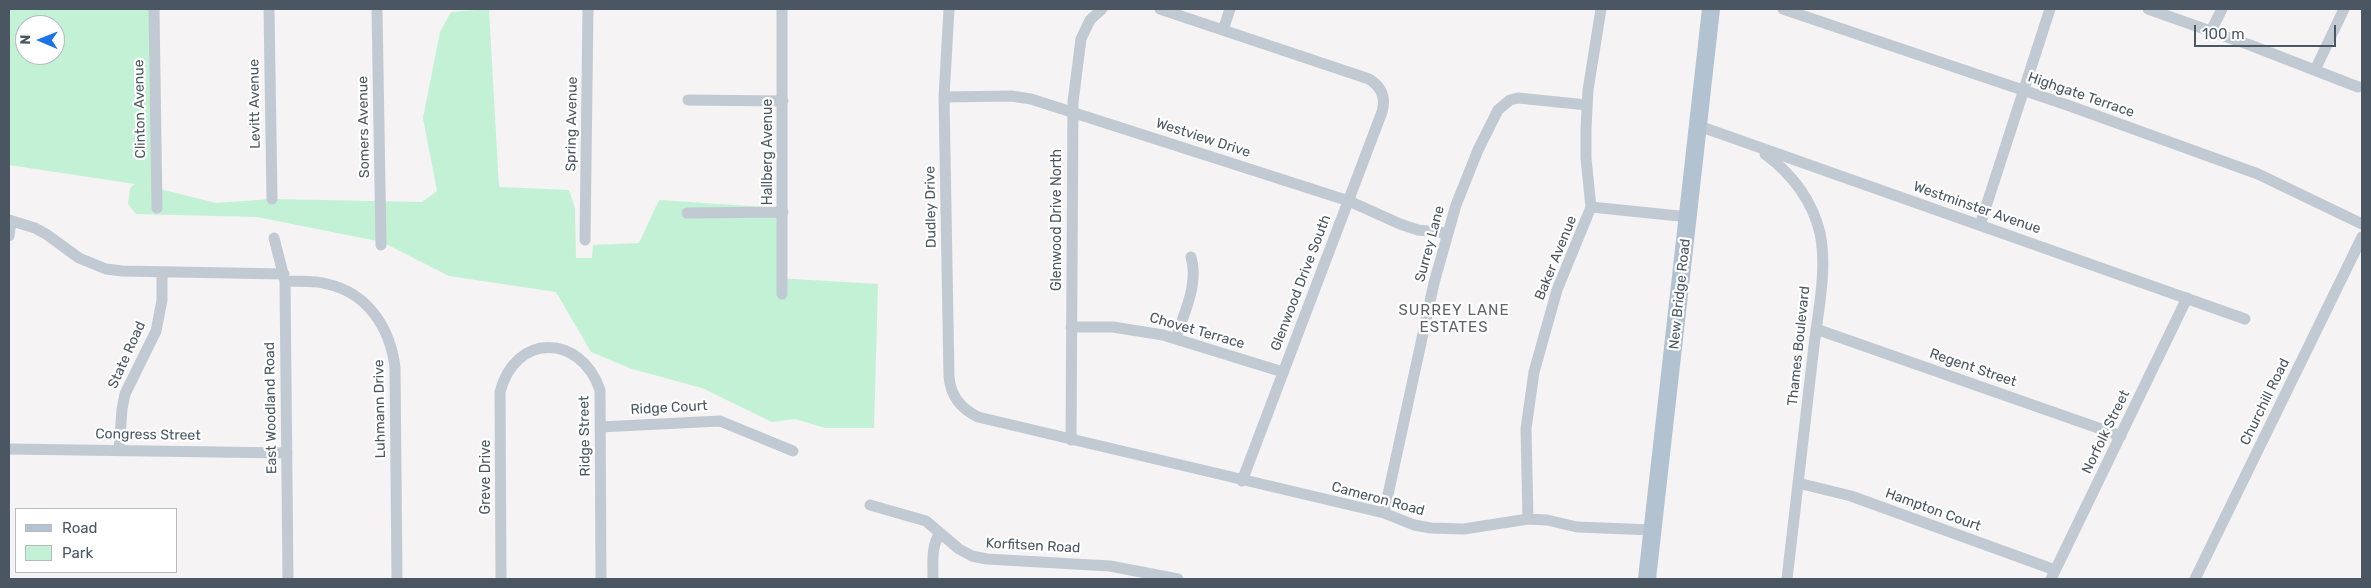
<!DOCTYPE html>
<style>
body{margin:0}
#map{position:relative;width:2371px;height:588px;overflow:hidden;background:#f5f3f3;font-family:Rubik,sans-serif}
canvas{display:block}
.frame{position:absolute;inset:0;border:10px solid #4a5661;pointer-events:none}
.legend{position:absolute;left:15px;top:508px;width:162px;height:65px;box-sizing:border-box;background:#fff;border:1px solid #b7bbc0;margin:0;padding:6px 9px;list-style:none;font-size:15px;color:#4a5661}
.legend li{display:flex;align-items:center;gap:10px;height:25px}
.legend b{width:25px;border:1px solid #b7bbc0}
.north{position:absolute;left:15px;top:15px;width:50px;height:50px;box-sizing:border-box;background:#fff;border:1px solid #b7bbc0;border-radius:50%;rotate:271deg;font-size:14px;font-weight:700;line-height:20px;text-align:center;color:#4a5661}
.north::after{content:'';display:block;margin:auto;width:18px;height:22px;background:#1a73e8;clip-path:polygon(50% 0,100% 100%,50% 72%,0 100%)}
.scale{position:absolute;left:2194px;top:25px;width:142px;height:22px;box-sizing:border-box;border:2px solid #4a5661;border-top:0;padding-left:6px;font-size:15px;line-height:18px;white-space:nowrap;color:#4a5661;-webkit-text-stroke:4px #fff;paint-order:stroke}
</style>
<div id="map">
<canvas width="2371" height="588"></canvas>
<div class="frame"></div>
<ul class="legend">
<li><b style="height:6px;background:#b3c2d1"></b>Road</li>
<li><b style="height:14px;background:#c3f1d5"></b>Park</li>
</ul>
<div class="north">N</div>
<div class="scale">100 m</div>
</div>
<script>
const c = document.querySelector('canvas').getContext('2d');
c.lineJoin = 'round';
function paint(path, color) { c.fillStyle = color; c.fill(path, 'evenodd'); }
function trace(path, color, width, dash) { c.strokeStyle = color; c.lineWidth = width; c.lineCap = dash ? 'butt' : 'round'; c.setLineDash(dash || []); c.stroke(path); }
function write(font, color, halo, rows, align = 'center') {
  c.font = font + ' Rubik,sans-serif'; c.lineWidth = 4.5; c.setLineDash([]); c.textBaseline = 'middle'; c.strokeStyle = halo; c.fillStyle = color; for (const [text, x, y, turn = 0] of rows) {
    c.save(); c.translate(x, y); c.rotate((+turn || 0) * Math.PI / 180); c.textAlign = isNaN(turn) ? turn : align; if (halo) c.strokeText(text, 0, 0); c.fillText(text, 0, 0); c.restore();
  }
}
paint(new Path2D(`
 M9 9H157L160 189 216 203 272 199 422 202 437 191 423 118 440 32 451 12 489 9 499 187 569 190 575 208 576 258H592L593 245 639 243 659 200 780 208 777 278 878 284 874 428H825L795 419 772 422 702 388 632 369 591 352 556 292 449 276 382 242 257 217 136 214 128 204 130 188 135 184 9 165ZM25 25H55V55H25Z`), '#c3f1d5');
trace(new Path2D(`
 M154 9 157 208
 M269 9 272 199
 M377 9 381 245
 M949 9 944 97 949 377C951 396 960 408 978 417L1384 513 1414 525 1431 528 1464 529 1528 519 1547 520 1577 527 1653 530
 M1160 9 1369 79C1382 87 1386 98 1382 112L1242 481
 M1783 9 2070 106 2258 174 2362 224
 M2148 9 2250 45 2358 87
 M1223 30 1230 9
 M2211 31 2222 9
 M2315 70 2344 9
 M944 97 1011 96 1031 99 1349 201 1400 224 1418 230 1447 233
 M688 100 783 101
 M1699 126 2245 319
 M1765 154C1792 174 1812 200 1820 233 1828 271 1817 315 1813 354 1804 429 1796 504 1787 579
 M1591 207 1689 217
 M687 213 783 212
 M9 220 35 228 46 234 79 258 106 269 122 271 284 274
 M1980 225 2050 9
 M9 236 11 221
 M274 238 285 281 288 579
 M585 240 588 9
 M285 281C299 282 314 280 327 284 368 293 390 328 395 367L397 579
 M782 294V9
 M1071 327H1113L1163 335 1283 372
 M1816 329 2121 436
 M1176 338C1184 313 1199 284 1191 257
 M600 427 720 421 793 451
 M1071 440 1073 102 1081 39 1090 20 1102 9
 M9 449 287 453
 M119 450 122 409 125 394 156 331 162 300V272
 M1798 483 1851 496 2055 570
 M870 505 926 521 959 549 972 556 987 559 1110 566 1178 579
 M1384 513 1434 283 1456 205 1478 150 1498 110 1510 100 1518 98 1587 105
 M1528 519 1526 429 1534 372 1557 290 1591 207 1586 158V128L1588 90 1601 9
 M501 579 500 392C515 333 580 333 600 390L601 579
 M933 579C933 563 931 546 940 533
 M2051 579 2187 298
 M2195 579 2362 237`), '#c1cad2', 11);
trace(new Path2D(`
 M1647 579 1711 9`), '#b3c2d1', 18);
write('14px', '#4a5661', '#fff', [
 ["Highgate Terrace",2081,95,19],
 ["Levitt Avenue",255,104,-91],
 ["Clinton Avenue",140,109,-91],
 ["Spring Avenue",572,124,-89],
 ["Somers Avenue",364,127,-91],
 ["Westview Drive",1203,138,18],
 ["Hallberg Avenue",768,152,-90],
 ["Dudley Drive",931,207,-91],
 ["Westminster Avenue",1977,208,19],
 ["Glenwood Drive North",1057,220,-90],
 ["Surrey Lane",1430,244,-75],
 ["Baker Avenue",1556,258,-68],
 ["Glenwood Drive South",1301,283,-69],
 ["New Bridge Road",1680,294,-84],
 ["Chovet Terrace",1197,331,16],
 ["Thames Boulevard",1799,346,-84],
 ["State Road",127,355,-66],
 ["Regent Street",1973,368,19],
 ["Churchill Road",2265,402,-64],
 ["East Woodland Road",271,408,-91],
 ["Ridge Court",669,408,-3],
 ["Luhmann Drive",380,409,-91],
 ["Norfolk Street",2106,432,-64],
 ["Congress Street",148,435,1],
 ["Ridge Street",585,436,-91],
 ["Greve Drive",486,477,-90],
 ["Cameron Road",1378,499,15],
 ["Hampton Court",1933,510,20],
 ["Korfitsen Road",1033,546,3]
]);
c.letterSpacing = '1px';
write('15px', '#5f6368', '#fff', [
 ["SURREY LANE",1454,311],
 ["ESTATES",1454,328]
]);
c.letterSpacing = '0px';
</script>
